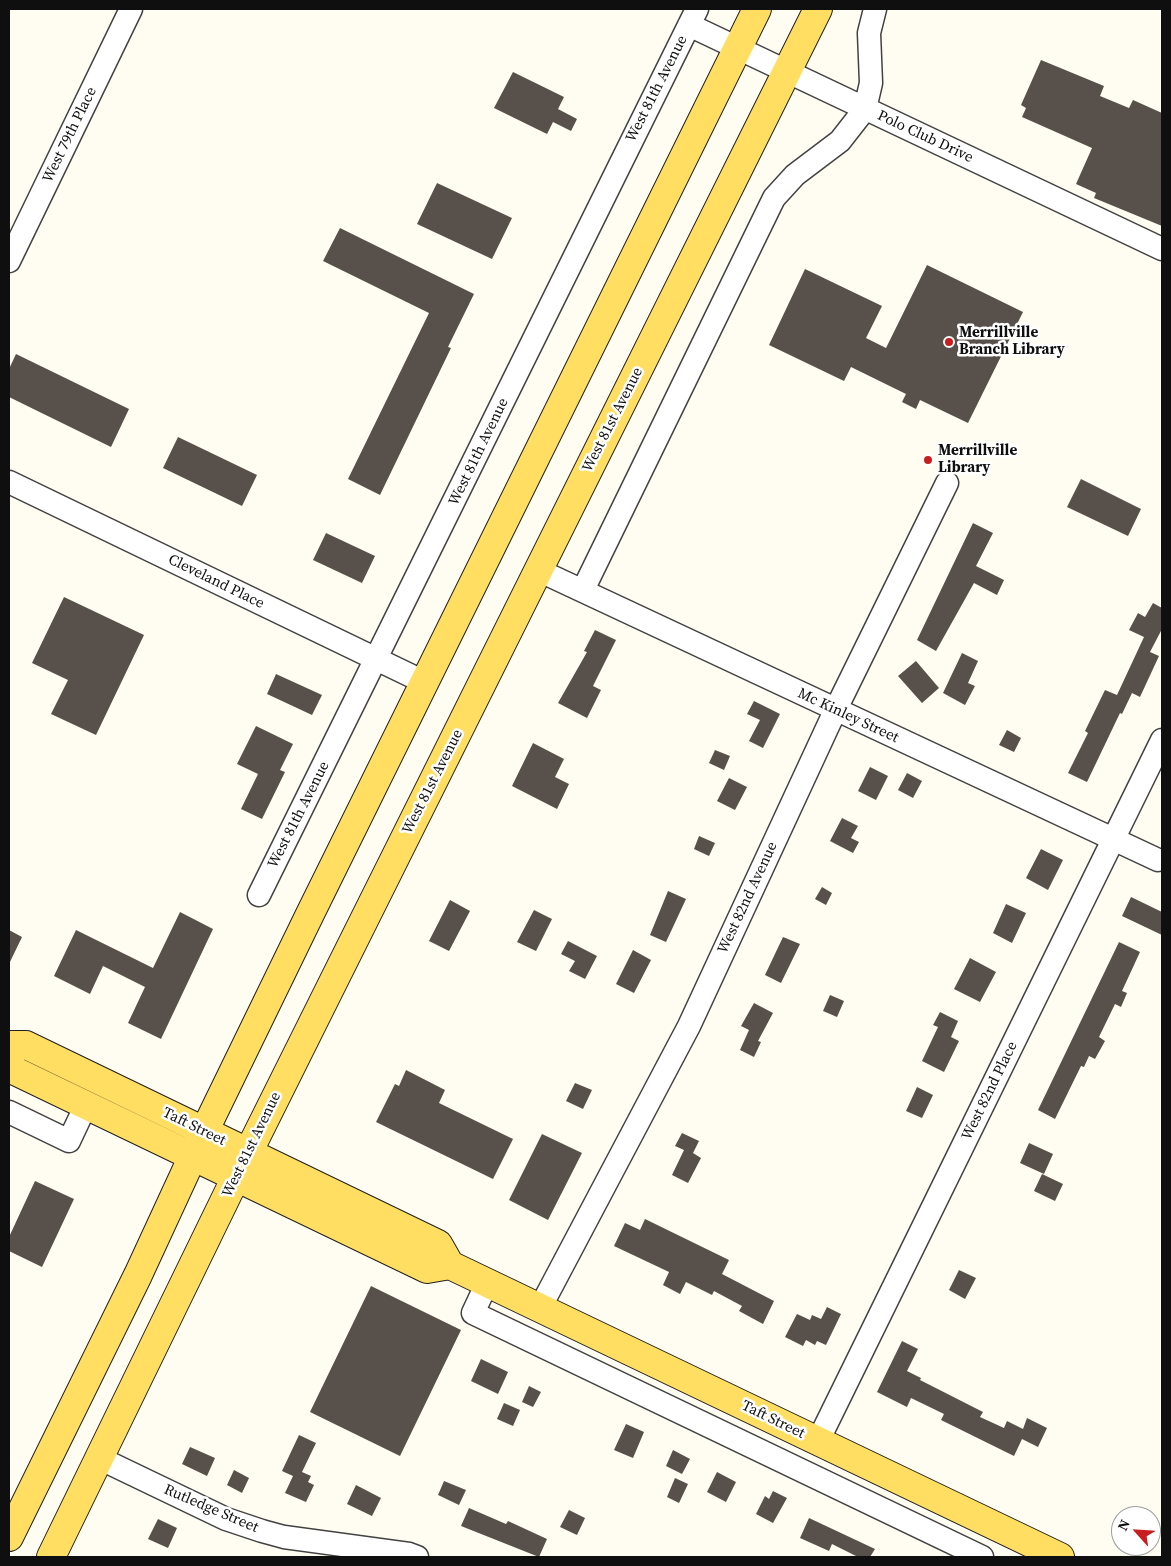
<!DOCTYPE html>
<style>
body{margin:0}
#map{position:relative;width:1171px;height:1566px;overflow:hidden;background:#fffdf1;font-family:"Source Serif 4",serif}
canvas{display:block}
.frame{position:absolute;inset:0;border:10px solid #0f0f0f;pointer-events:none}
.north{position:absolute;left:1111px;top:1506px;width:50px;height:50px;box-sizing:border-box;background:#fff;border:1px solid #9f9f9f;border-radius:50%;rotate:296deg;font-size:14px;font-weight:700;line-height:20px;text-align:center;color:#0f0f0f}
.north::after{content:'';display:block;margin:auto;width:18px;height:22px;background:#c81e20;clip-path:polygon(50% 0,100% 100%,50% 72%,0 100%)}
</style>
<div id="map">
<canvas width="1171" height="1566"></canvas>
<div class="frame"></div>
<div class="north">N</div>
</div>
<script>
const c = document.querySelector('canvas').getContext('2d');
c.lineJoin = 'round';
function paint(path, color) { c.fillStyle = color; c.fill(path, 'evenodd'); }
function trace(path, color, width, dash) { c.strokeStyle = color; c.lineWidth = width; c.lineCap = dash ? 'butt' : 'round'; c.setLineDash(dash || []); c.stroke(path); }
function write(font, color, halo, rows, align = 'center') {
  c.font = font + ' "Source Serif 4",serif'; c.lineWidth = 5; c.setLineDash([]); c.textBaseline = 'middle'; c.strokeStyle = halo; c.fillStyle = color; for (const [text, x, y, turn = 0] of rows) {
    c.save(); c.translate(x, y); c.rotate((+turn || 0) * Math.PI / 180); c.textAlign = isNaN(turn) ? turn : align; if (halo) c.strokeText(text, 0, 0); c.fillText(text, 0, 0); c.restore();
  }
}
paint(new Path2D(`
 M1041 60 1104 86 1100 96 1129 108 1133 100 1162 113V226L1094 198 1096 193 1076 184 1092 148 1022 117 1026 108 1021 105Z
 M513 72 564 97 558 109 577 119 571 131 553 122 547 134 494 108Z
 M437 183 512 218 492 259 417 224Z
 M340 228 474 294 448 347 451 348 380 495 348 479 429 313 323 261Z
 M927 265 1023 312 968 423 920 400 916 409 902 402 906 394 851 367 844 381 769 345 805 269 882 306 866 338 886 348Z
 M16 354 129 409 111 447 9 397V369Z
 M178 437 257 475 242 506 163 468Z
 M1081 479 1141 509 1128 536 1067 507Z
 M973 523 993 533 976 566 1004 580 997 595 974 583 936 651 917 640Z
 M326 533 375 556 362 583 313 560Z
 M64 597 144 635 96 735 51 714 68 680 32 663Z
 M1153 603 1162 608V629L1150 652 1159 656 1140 697 1132 693 1122 714 1120 713 1087 782 1068 773 1088 733 1085 731 1105 690 1117 695 1144 637 1129 630 1138 613 1145 617Z
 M595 630 616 640 593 686 601 690 587 718 558 703 587 652 584 651Z
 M962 653 978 661 968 683 975 686 965 705 943 693Z
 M916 661 939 688 922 703 898 676Z
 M276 674 322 695 312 715 267 694Z
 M754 701 780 714 763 748 749 741 760 720 747 714Z
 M256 726 293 744 280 770 285 772 262 819 241 809 258 774 237 764Z
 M1007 730 1021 738 1014 752 999 745Z
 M533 743 564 759 555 777 569 784 557 809 512 786Z
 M715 750 730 756 724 770 709 763Z
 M870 767 888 776 876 800 858 791Z
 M907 773 922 781 913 798 898 790Z
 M729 778 747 787 735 810 717 801Z
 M842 818 858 826 851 838 859 842 853 853 830 841Z
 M699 836 715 843 709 856 694 849Z
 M1041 849 1063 860 1048 890 1026 878Z
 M822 887 832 893 826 905 815 899Z
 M668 891 686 899 666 942 650 935Z
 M1131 897 1162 912V935L1122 916Z
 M450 900 470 911 449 951 429 941Z
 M1006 904 1026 913 1012 943 993 933Z
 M534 910 552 919 536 951 517 942Z
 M180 912 213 929 161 1039 128 1023 145 987 103 966 90 994 54 976 76 930 153 968Z
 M9 930 22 937 9 964Z
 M783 937 800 944 781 983 765 975Z
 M568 941 597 956 585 979 569 971 575 961 561 954Z
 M1119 942 1140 952 1122 991 1127 993 1121 1007 1115 1004 1099 1037 1105 1041 1095 1059 1089 1056 1084 1067 1081 1066 1055 1119 1038 1110Z
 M633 950 651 960 634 993 616 984Z
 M970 958 996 972 980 1002 954 989Z
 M830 995 844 1001 837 1017 823 1011Z
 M754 1003 773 1013 758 1041 761 1042 754 1057 740 1050 749 1030 741 1026Z
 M940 1012 958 1021 951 1037 959 1041 944 1072 922 1061 938 1027 933 1025Z
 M406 1070 445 1090 439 1103 513 1139 493 1179 376 1122 395 1084 399 1086Z
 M575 1083 592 1090 583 1109 566 1101Z
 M917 1087 933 1095 922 1118 906 1111Z
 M682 1133 699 1141 693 1153 701 1158 688 1183 672 1175 684 1150 675 1146Z
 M542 1134 582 1153 548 1220 509 1200Z
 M1029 1143 1053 1154 1044 1174 1020 1163Z
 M1042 1174 1063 1184 1055 1201 1034 1191Z
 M35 1181 74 1199 42 1267 9 1251V1237Z
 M645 1219 729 1260 722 1274 774 1301 763 1324 739 1311 742 1306 714 1291 712 1295 686 1282 680 1294 663 1285 669 1272 614 1246 625 1223 640 1230Z
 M959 1270 976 1278 965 1299 949 1290Z
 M371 1286 461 1330 400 1456 310 1412Z
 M827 1307 841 1314 826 1345 817 1341 815 1345 806 1340 803 1346 785 1337 797 1314 810 1320 812 1315 821 1319Z
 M902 1341 918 1349 907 1371 921 1378 920 1380 983 1412 980 1417 1004 1428 1007 1421 1023 1429 1027 1418 1047 1428 1038 1447 1022 1439 1014 1456 941 1420 944 1414 911 1398 907 1407 877 1392Z
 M481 1359 508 1372 498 1394 471 1381Z
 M529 1386 541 1392 533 1407 522 1402Z
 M504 1403 520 1410 513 1426 497 1419Z
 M626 1424 644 1432 633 1458 614 1450Z
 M299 1435 316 1443 302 1472 311 1476 308 1482 314 1485 306 1502 285 1493 293 1476 282 1471Z
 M190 1447 215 1458 207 1476 182 1464Z
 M673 1450 690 1459 682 1474 666 1466Z
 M234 1470 249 1478 242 1493 227 1485Z
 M717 1472 736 1482 726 1502 707 1492Z
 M675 1478 688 1484 679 1503 667 1497Z
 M444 1481 466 1490 459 1505 438 1495Z
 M356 1485 381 1498 372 1516 347 1504Z
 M773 1491 787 1498 773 1523 756 1514 765 1496 769 1499Z
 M469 1508 506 1524 508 1521 547 1539 539 1557 461 1526Z
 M569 1510 585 1518 577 1535 560 1527Z
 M809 1518 875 1549 870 1557H858L832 1544 829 1551 800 1538Z
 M158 1519 177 1528 168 1548 148 1539Z`), '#58504a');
const minor = new Path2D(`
 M689 25 1162 249
 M9 261 131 9
 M9 482 424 682
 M538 570 1158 860
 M583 590 774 198 795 175 840 141 865 109 871 83 869 33 875 9
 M259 895 697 9
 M9 1112 69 1141 86 1105
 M487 1283 473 1313 982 1557
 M540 1308 689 1026 835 711 947 483
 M818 1441 1162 740
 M99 1458 226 1519 262 1531 284 1537 409 1554 417 1557`);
const major = new Path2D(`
 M9 1045H26L438 1244 450 1265 1060 1557
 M9 1063 15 1071 427 1269 450 1265
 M9 1537 138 1275 204 1132 311 912 757 9
 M51 1557 236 1177 818 9`);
trace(minor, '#424242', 25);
trace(major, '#202020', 30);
trace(minor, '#fff', 22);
trace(major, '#ffde61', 28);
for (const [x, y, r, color] of [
 [949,342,5,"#c81e20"],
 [928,460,5,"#c81e20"]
]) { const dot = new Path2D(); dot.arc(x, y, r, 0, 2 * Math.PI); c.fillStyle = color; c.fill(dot); trace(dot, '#fff', 2); }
write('15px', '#0f0f0f', '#fff', [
 ["West 81th Avenue",657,89,-63],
 ["West 79th Place",70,135,-64],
 ["Polo Club Drive",925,137,25],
 ["West 81st Avenue",613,420,-63],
 ["West 81th Avenue",479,452,-64],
 ["Cleveland Place",216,582,26],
 ["Mc Kinley Street",848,716,25],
 ["West 81st Avenue",433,782,-63],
 ["West 81th Avenue",299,815,-63],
 ["West 82nd Avenue",748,898,-65],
 ["West 82nd Place",990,1091,-64],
 ["Taft Street",194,1127,26],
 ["West 81st Avenue",252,1145,-64],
 ["Taft Street",773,1420,26],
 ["Rutledge Street",211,1509,23]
]);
write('bold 15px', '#0f0f0f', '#fff', [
 ["Merrillville",959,333],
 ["Branch Library",959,350],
 ["Merrillville",938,451],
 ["Library",938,468]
], 'left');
</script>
